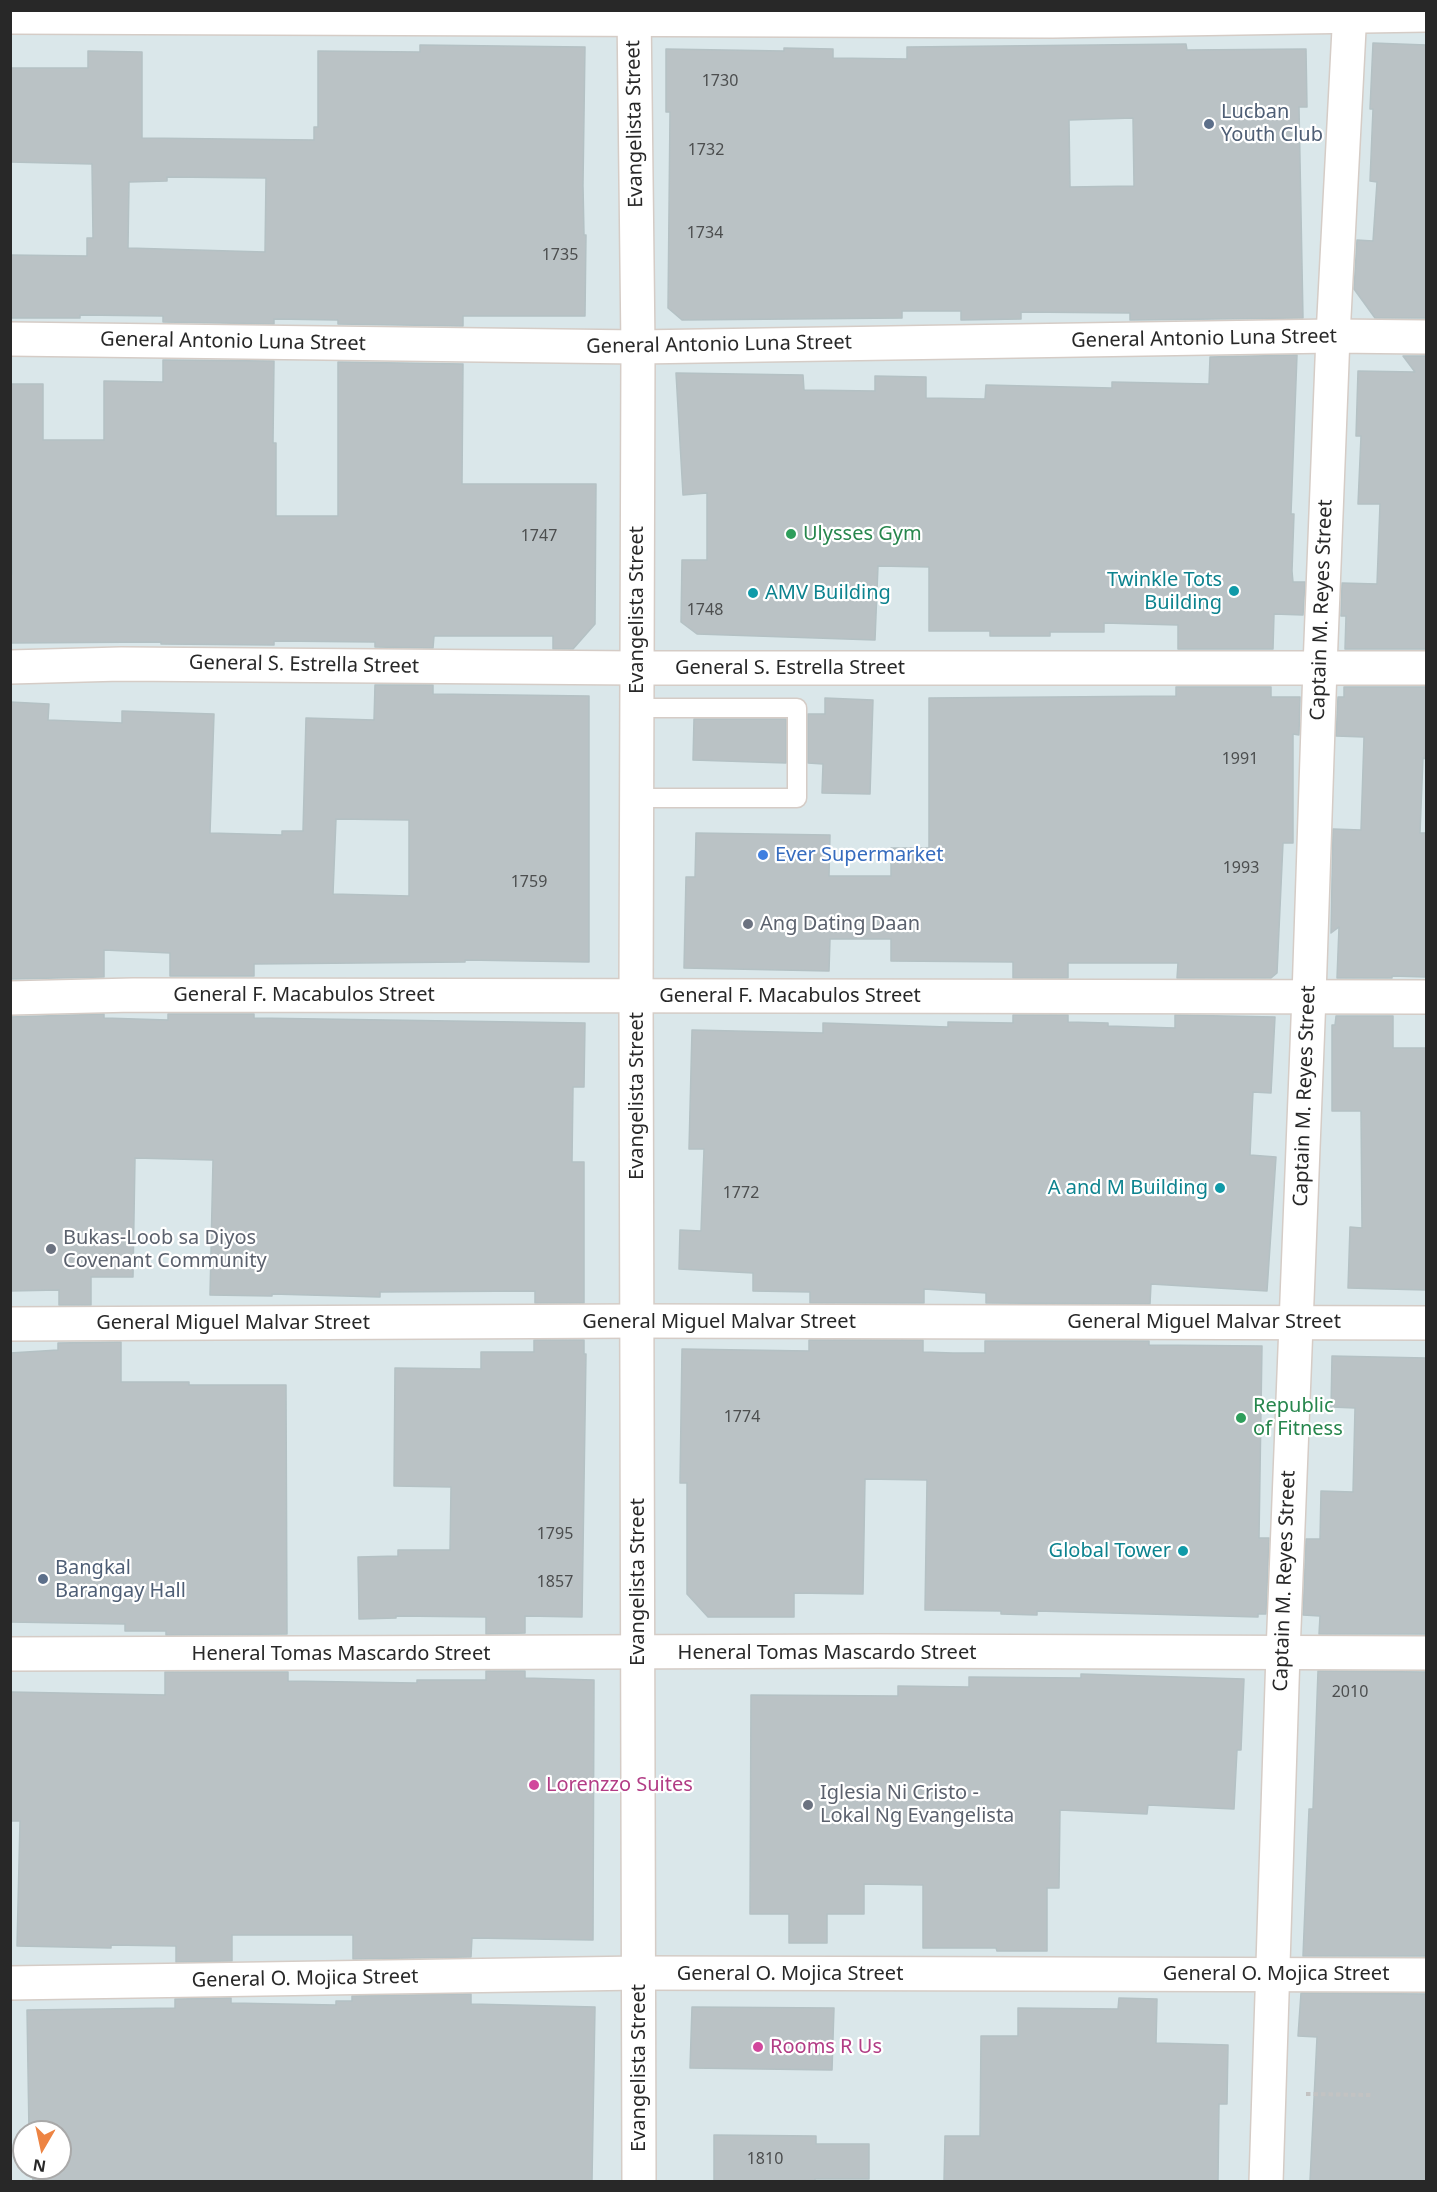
<!DOCTYPE html>
<style>
body{margin:0}
#map{position:relative;width:1437px;height:2192px;overflow:hidden;background:#dae7ea;font-family:"Noto Sans",sans-serif}
canvas{display:block}
.frame{position:absolute;inset:0;border:12px solid #282828;pointer-events:none}
.north{position:absolute;left:12px;top:2120px;width:60px;height:60px;box-sizing:border-box;background:#fff;border:2px solid #a9a9a9;border-radius:50%;rotate:189deg;font-size:16px;font-weight:700;line-height:24px;text-align:center;color:#282828}
.north::after{content:'';display:block;margin:auto;width:21px;height:27px;background:#ed8443;clip-path:polygon(50% 0,100% 100%,50% 72%,0 100%)}
</style>
<div id="map">
<canvas width="1437" height="2192"></canvas>
<div class="frame"></div>
<div class="north">N</div>
</div>
<script>
const c = document.querySelector('canvas').getContext('2d');
c.lineJoin = 'round';
function paint(path, color) { c.fillStyle = color; c.fill(path, 'evenodd'); }
function trace(path, color, width, dash) { c.strokeStyle = color; c.lineWidth = width; c.lineCap = dash ? 'butt' : 'round'; c.setLineDash(dash || []); c.stroke(path); }
function write(font, color, halo, rows, align = 'center') {
  c.font = font + ' "Noto Sans",sans-serif'; c.lineWidth = 4.5; c.setLineDash([]); c.textBaseline = 'middle'; c.strokeStyle = halo; c.fillStyle = color; for (const [text, x, y, turn = 0] of rows) {
    c.save(); c.translate(x, y); c.rotate((+turn || 0) * Math.PI / 180); c.textAlign = isNaN(turn) ? turn : align; if (halo) c.strokeText(text, 0, 0); c.fillText(text, 0, 0); c.restore();
  }
}
const building = new Path2D(`
 M1373 43 1426 45V318H1375L1354 289 1357 240 1373 241 1377 182 1370 181 1373 109H1370Z
 M1186 44 1187 50 1306 49 1307 107H1299L1303 318 1130 320V313L1021 312V319L961 320V311H902V318L682 320 668 308 670 112H666V49L784 51V48L833 49V58L907 59V47ZM1133 118 1134 186 1070 187 1069 120Z
 M420 45 585 47 583 185 584 235H586L585 316H463V326L338 324V320L274 319V324L163 322V316L80 315V318H10V255L87 256V238H93L92 164 10 162V68H88V51L142 52V138L314 140V127H318V51L420 52ZM167 177 266 178 265 252 128 248 129 182 167 181Z
 M1297 355 1291 514H1294L1292 571 1293 582H1305L1303 615 1274 614 1273 649H1178V625L1104 623V632H1050V636H990V631H929V567L878 566 875 640 697 634 681 622 682 560H707V493L683 495 676 373 803 375 804 390 875 391V376L926 377V398L985 399 986 385 1112 388V382L1209 384 1210 357Z
 M1403 356H1426V649H1345L1346 616H1341L1342 583 1377 584 1380 504H1358L1361 436H1356L1358 371 1415 372Z
 M163 360 274 361 273 443H276V516H338V362L463 364 462 484H596L595 624 573 649H553V636H434L433 648 375 647V642L274 641V645L161 644V642L10 643V574H12L10 384H43V440H104V381L163 382Z
 M375 685H433V694L589 696V962L465 960V962L254 964V976H170V953L104 950V977L10 979V702L49 704 48 720 122 723V711L214 714 210 833 282 835V831H303L306 718 374 720ZM336 819 409 820V896L333 894Z
 M1176 687H1271V697H1300L1299 735 1293 734V843H1283L1277 973 1271 978H1177L1178 963H1068V978H1013V962L891 961V939H830L829 971 684 968 686 877H695L696 833 830 835 829 876H891V848H929V698L1176 696Z
 M1344 687H1426V759L1423 758 1420 833H1426V977L1392 976V978H1337L1339 927 1331 933 1333 829 1361 830 1364 737 1336 736 1338 697H1344Z
 M825 698 873 700 870 794 822 793 823 764 808 763V714H825Z
 M694 719H786V763L693 760Z
 M104 1014V1018L168 1020V1014H254V1018L585 1023 584 1087H573L572 1162H584V1303H535V1291L380 1292V1297L272 1294V1296L210 1295 213 1160 135 1158 133 1277H91V1305H59V1290L10 1291V1017Z
 M1013 1015H1068V1022L1108 1023V1026L1175 1028V1015L1275 1017 1271 1093 1253 1092 1250 1155 1276 1157 1267 1291 1151 1284 1150 1304 986 1303V1293L924 1289V1303H810V1292L753 1291V1273L679 1269 680 1230 701 1231 704 1149H689L692 1030 823 1033V1023L948 1027V1022L1013 1023Z
 M1336 1016H1393V1048H1426V1290L1348 1288 1350 1227 1362 1228 1361 1111H1332V1025H1335Z
 M534 1340H584V1354H586L582 1617 525 1616V1633L486 1634V1617L396 1616V1618L359 1619 358 1557 398 1556V1550H450L451 1487 394 1486 395 1368 481 1369V1352H534Z
 M809 1340H923V1352L953 1353H985V1341H1149V1345L1262 1346 1259 1538H1269L1266 1614H1258V1617L1037 1611V1615L1001 1614V1611L925 1610 927 1480 865 1479 863 1594 794 1593V1617H708L687 1594V1483H680L682 1349 809 1351Z
 M121 1342V1382H189V1385H286L287 1634 166 1635V1631H125V1624L10 1622V1353L58 1350V1343Z
 M1332 1356 1426 1358V1634H1319L1320 1616 1303 1615 1306 1539H1320L1321 1491 1353 1492 1355 1408 1331 1407Z
 M486 1671H525V1678L594 1680 593 1940 472 1938 471 1957 353 1959V1935H232V1961L176 1962V1946L111 1945V1948L17 1946 20 1821H10L11 1692 165 1695V1672H288V1681L417 1683V1680H486Z
 M1318 1671 1426 1672V1956H1303L1309 1809H1313Z
 M1081 1674 1244 1679 1241 1750H1237L1234 1809 1148 1805 1147 1814 1060 1810 1059 1888H1047V1951H997L996 1948H923V1885L864 1884V1914H827V1943H789V1914H750L751 1695 898 1696V1686L969 1687V1677L1081 1678Z
 M1301 1993 1426 1994V2181H1310L1317 2037 1298 2036Z
 M471 1994V2004L595 2007 592 2181H33L32 2168H60V2132H29L27 2010 175 2008V1999L231 1998V2003L336 2005V2001H352V1996Z
 M1119 1998 1157 1999 1156 2043 1228 2045 1227 2104H1219L1218 2181H944L945 2136H980L981 2036H1018V2008L1118 2009Z
 M692 2007 834 2008 832 2070 690 2068Z
 M714 2135 816 2136V2144H869V2179H815V2181H714Z`);
paint(building, '#bac2c5');
trace(building, '#b4c1c4', 1.5);
const service = new Path2D(`
 M636 708H797V798H637`);
const minor = new Path2D(`
 M10 17 1053 21 1426 15
 M10 339 638 347 1333 336 1426 337
 M10 667 121 664 637 668H1426
 M10 998 133 995 1426 997
 M10 1324 638 1321 1426 1323
 M10 1654 878 1651 1426 1653
 M10 1983 639 1973 1426 1975`);
const tertiary = new Path2D(`
 M1266 2182 1283 1653 1309 996 1320 667 1333 336 1350 10`);
const secondary = new Path2D(`
 M634 10 638 347 636 995 639 2182`);
trace(service, '#d5ccc6', 21);
trace(minor, '#d5ccc6', 36);
trace(tertiary, '#d5ccc6', 36);
trace(secondary, '#d5ccc6', 36);
trace(new Path2D(`
 M1306 2094 1371 2095`), '#c3c3c3', 4, [4.5, 3]);
trace(service, '#fff', 18);
trace(minor, '#fff', 33);
trace(tertiary, '#fff', 33);
trace(secondary, '#fff', 33);
for (const [x, y, r, color] of [
 [1209,124,6,"#5c6f8a"],
 [791,534,6,"#2e9e5b"],
 [1234,591,6,"#0f9aa8"],
 [753,593,6,"#0f9aa8"],
 [763,855,6,"#3f7fe0"],
 [748,924,6,"#6b7280"],
 [1220,1188,6,"#0f9aa8"],
 [51,1249,6,"#6b7280"],
 [1241,1418,6,"#2e9e5b"],
 [1183,1551,6,"#0f9aa8"],
 [43,1579,6,"#5c6f8a"],
 [534,1785,6,"#d1479c"],
 [808,1805,6,"#6b7280"],
 [758,2047,6,"#d1479c"]
]) { const dot = new Path2D(); dot.arc(x, y, r, 0, 2 * Math.PI); c.fillStyle = color; c.fill(dot); trace(dot, '#fff', 2); }
write('16px', '#4c4e4f', null, [
 ["1730",720,81],
 ["1732",706,150],
 ["1734",705,233],
 ["1735",560,255],
 ["1747",539,536],
 ["1748",705,610],
 ["1991",1240,759],
 ["1993",1241,868],
 ["1759",529,882],
 ["1772",741,1193],
 ["1774",742,1417],
 ["1795",555,1534],
 ["1857",555,1582],
 ["2010",1350,1692],
 ["1810",765,2159]
]);
write('20px', '#4e5e75', '#fff', [
 ["Lucban",1221,112],
 ["Youth Club",1221,135],
 ["Bangkal",55,1568],
 ["Barangay Hall",55,1591]
], 'left');
write('20px', '#282828', '#fff', [
 ["Evangelista Street",635,124,-91],
 ["General Antonio Luna Street",1204,339,-1],
 ["General Antonio Luna Street",233,342,1],
 ["General Antonio Luna Street",719,345,-1],
 ["Evangelista Street",637,610,-90],
 ["Captain M. Reyes Street",1322,610,-88],
 ["General S. Estrella Street",304,665,1],
 ["General S. Estrella Street",790,668],
 ["General F. Macabulos Street",304,995],
 ["General F. Macabulos Street",790,996],
 ["Evangelista Street",637,1096,-90],
 ["Captain M. Reyes Street",1305,1096,-88],
 ["General Miguel Malvar Street",719,1322],
 ["General Miguel Malvar Street",1204,1322],
 ["General Miguel Malvar Street",233,1323],
 ["Captain M. Reyes Street",1285,1581,-88],
 ["Evangelista Street",638,1582,-90],
 ["Heneral Tomas Mascardo Street",827,1653],
 ["Heneral Tomas Mascardo Street",341,1654],
 ["General O. Mojica Street",790,1974],
 ["General O. Mojica Street",1276,1974],
 ["General O. Mojica Street",305,1979,-1],
 ["Evangelista Street",639,2068,-90]
]);
write('20px', '#27864d', '#fff', [
 ["Ulysses Gym",803,534],
 ["Republic",1253,1406],
 ["of Fitness",1253,1429]
], 'left');
write('20px', '#0d838f', '#fff', [
 ["Twinkle Tots",1222,580],
 ["Building",1222,603],
 ["AMV Building",765,593,"left"],
 ["A and M Building",1208,1188],
 ["Global Tower",1171,1551]
], 'right');
write('20px', '#366cbe', '#fff', [
 ["Ever Supermarket",775,855]
], 'left');
write('20px', '#5b616d', '#fff', [
 ["Ang Dating Daan",760,924],
 ["Bukas-Loob sa Diyos",63,1238],
 ["Covenant Community",63,1261],
 ["Iglesia Ni Cristo -",820,1793],
 ["Lokal Ng Evangelista",820,1816]
], 'left');
write('20px', '#b23c85', '#fff', [
 ["Lorenzzo Suites",546,1785],
 ["Rooms R Us",770,2047]
], 'left');
</script>
